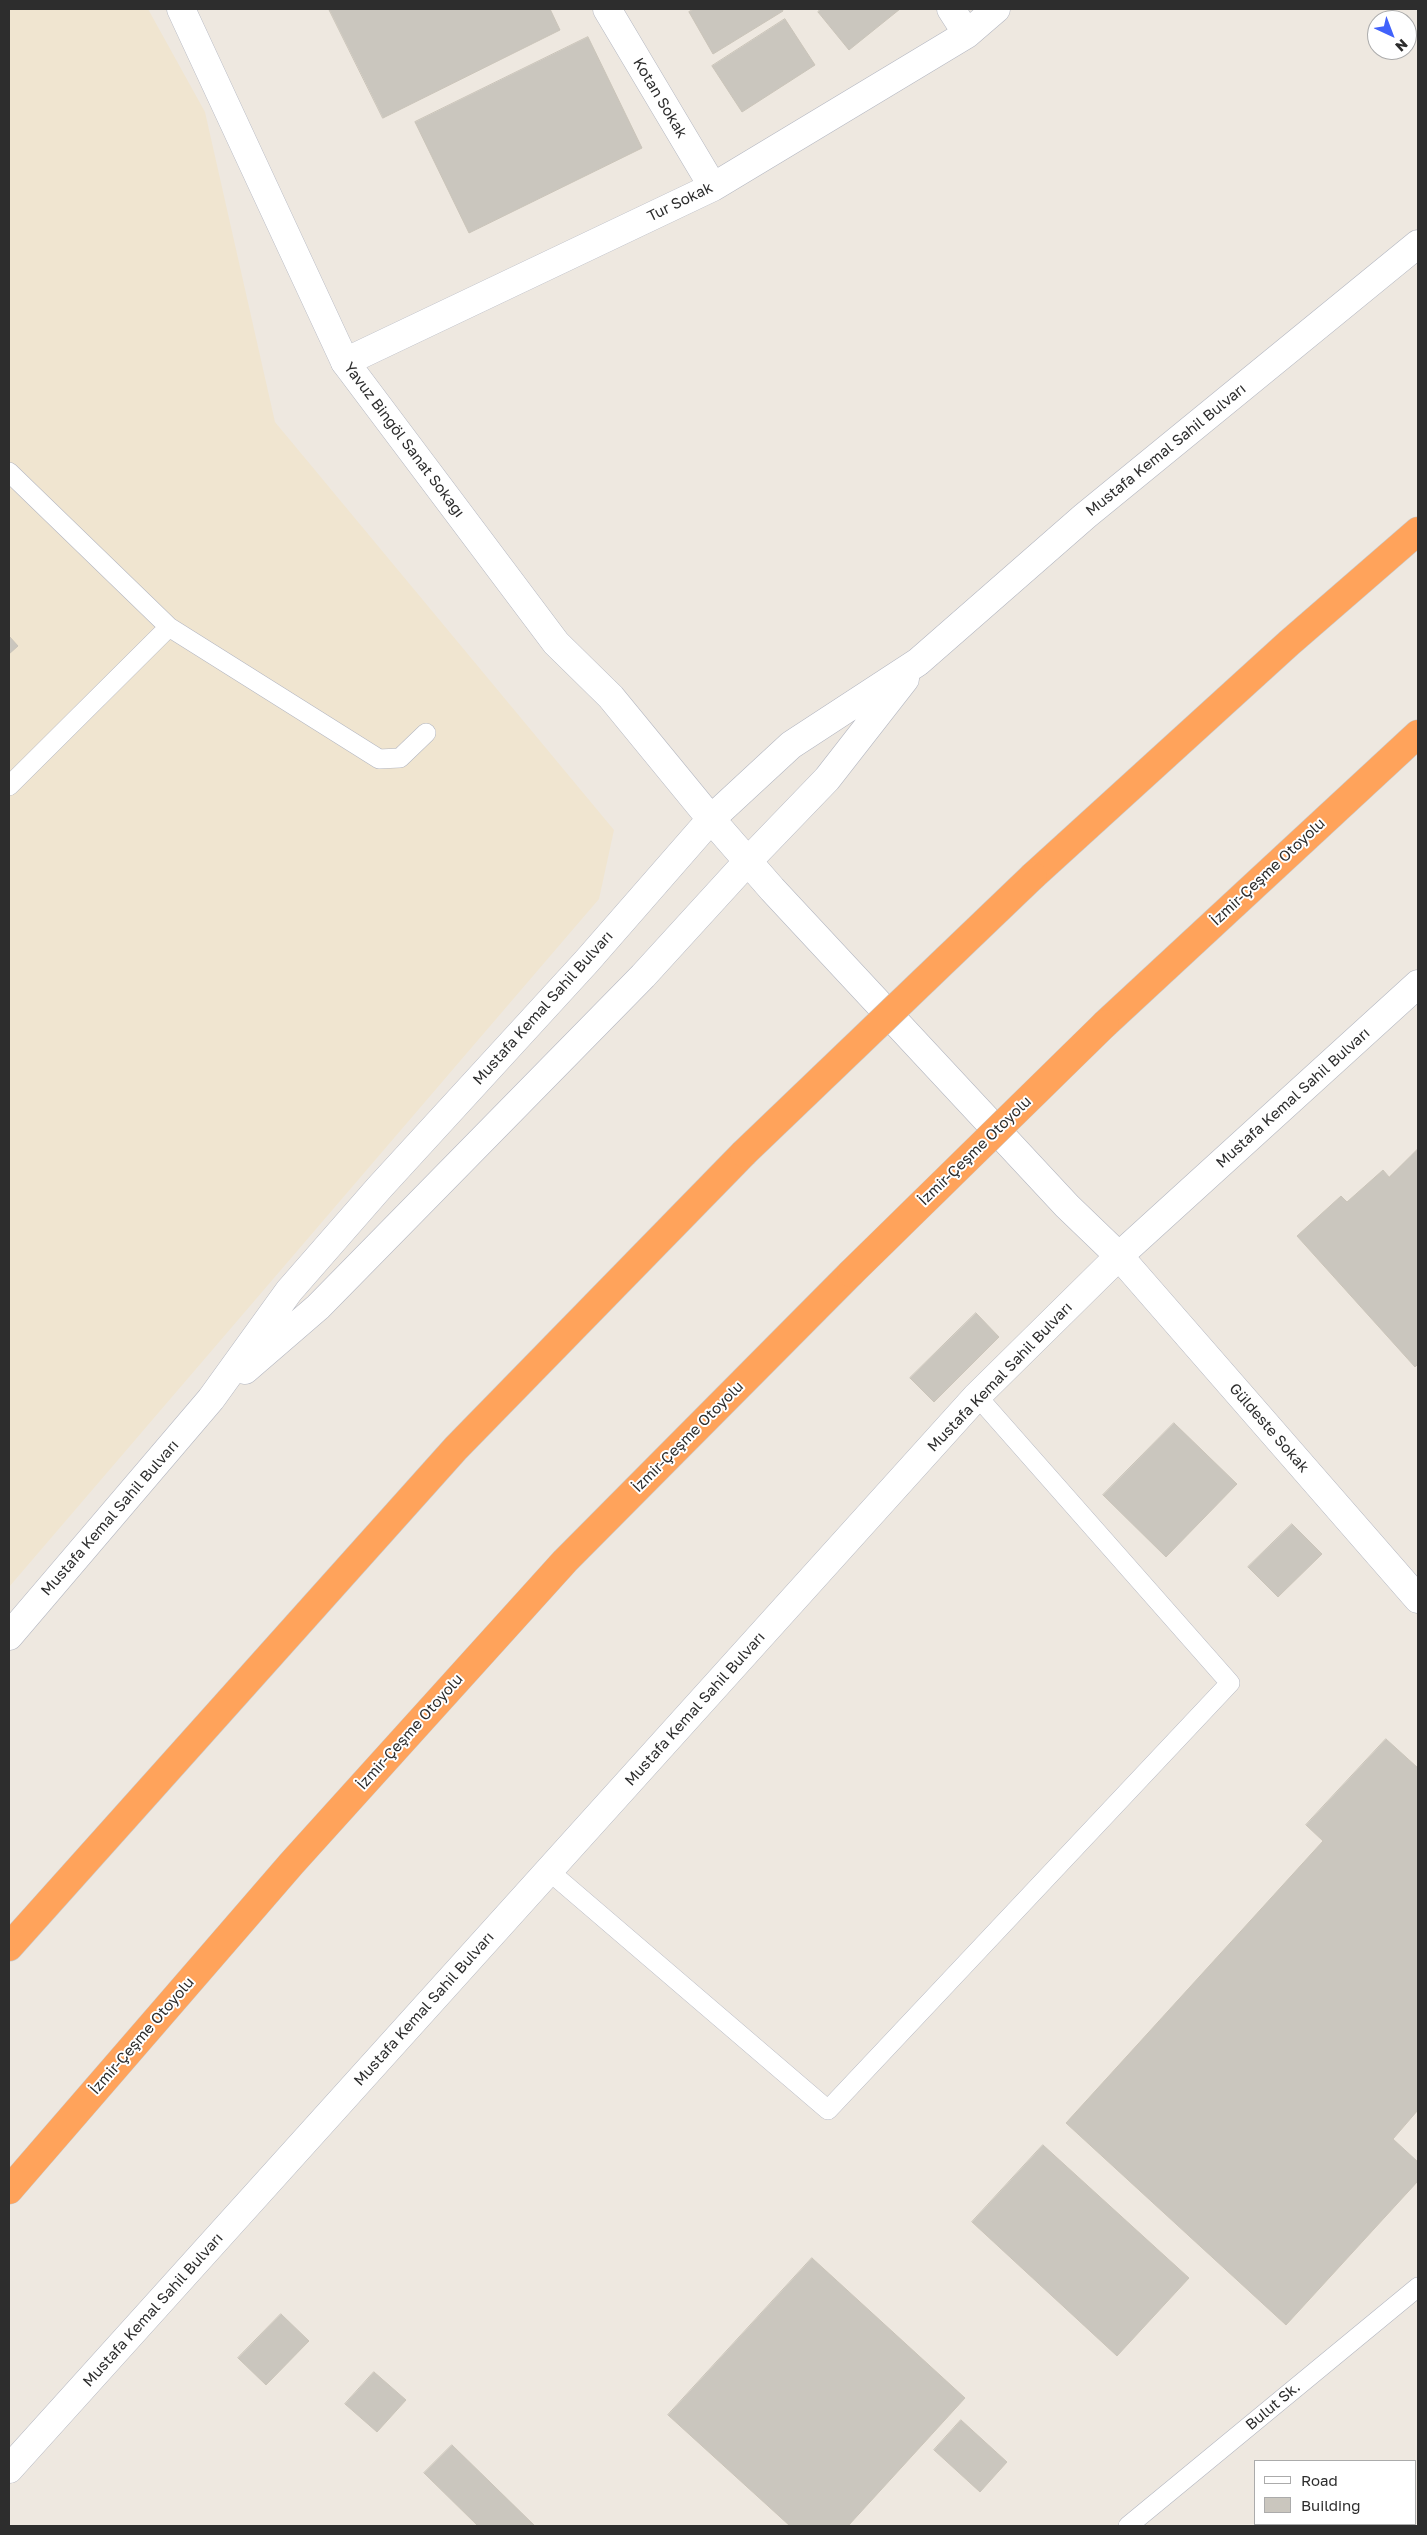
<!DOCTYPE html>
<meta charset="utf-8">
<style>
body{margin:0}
#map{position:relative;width:1427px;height:2535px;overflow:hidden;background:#eee8e0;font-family:"Golos Text",sans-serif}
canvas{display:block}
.frame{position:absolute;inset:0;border:10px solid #2d2d2d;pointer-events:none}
.legend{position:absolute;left:1254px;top:2460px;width:162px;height:65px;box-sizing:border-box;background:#fff;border:1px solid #ababab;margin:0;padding:6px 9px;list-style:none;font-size:15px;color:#2d2d2d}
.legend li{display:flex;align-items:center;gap:10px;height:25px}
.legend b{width:25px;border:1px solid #ababab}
.north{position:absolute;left:1367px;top:10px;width:50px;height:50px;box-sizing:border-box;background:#fff;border:1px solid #ababab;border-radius:50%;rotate:137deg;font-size:14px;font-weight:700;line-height:20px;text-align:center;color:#2d2d2d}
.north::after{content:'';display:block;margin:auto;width:18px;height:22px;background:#4162fb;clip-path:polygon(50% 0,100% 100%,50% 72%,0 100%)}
</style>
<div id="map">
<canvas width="1427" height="2535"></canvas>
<div class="frame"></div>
<ul class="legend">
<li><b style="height:6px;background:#fff"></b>Road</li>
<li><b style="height:14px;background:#cac6be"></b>Building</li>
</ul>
<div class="north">N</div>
</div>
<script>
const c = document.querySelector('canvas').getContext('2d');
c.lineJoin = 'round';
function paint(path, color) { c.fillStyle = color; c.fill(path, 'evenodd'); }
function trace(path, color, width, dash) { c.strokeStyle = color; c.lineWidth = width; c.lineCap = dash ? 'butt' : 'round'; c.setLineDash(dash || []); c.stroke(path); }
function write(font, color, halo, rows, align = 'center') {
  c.font = font + ' "Golos Text",sans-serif'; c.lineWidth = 4; c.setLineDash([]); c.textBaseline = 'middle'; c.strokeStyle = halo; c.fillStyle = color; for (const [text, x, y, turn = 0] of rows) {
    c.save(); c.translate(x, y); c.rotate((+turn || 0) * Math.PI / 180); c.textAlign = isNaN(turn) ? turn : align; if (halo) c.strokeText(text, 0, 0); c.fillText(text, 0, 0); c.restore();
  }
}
paint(new Path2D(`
 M9 9H148L205 112 275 422 614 830 599 899 9 1587Z`), '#f0e5d0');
const building = new Path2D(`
 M329 9H550L560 30 383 118Z
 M694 9H782L783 11 713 54 689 12Z
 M821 9H900L849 50 818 12Z
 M785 19 815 65 742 112 712 66Z
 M588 37 642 148 469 233 415 122Z
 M9 636 18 646 9 654Z
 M1418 1149V1364L1415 1367 1297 1236 1341 1196 1347 1202 1383 1170 1389 1177Z
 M976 1313 999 1337 934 1402 910 1378Z
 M1174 1423 1237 1484 1166 1557 1103 1495Z
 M1292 1524 1322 1554 1278 1597 1248 1567Z
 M1386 1739 1418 1768V2110L1393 2139 1418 2162V2181L1286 2325 1066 2123 1323 1841 1306 1825Z
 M1043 2145 1189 2278 1117 2356 972 2222Z
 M812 2258 965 2398 848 2526H790L668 2415Z
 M281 2314 309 2341 266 2385 238 2358Z
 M374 2372 406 2400 377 2432 345 2404Z
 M961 2420 1007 2462 980 2492 934 2450Z
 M452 2445 535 2526H478L424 2473Z`);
paint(building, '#cac6be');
trace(building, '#cac4b9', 1);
const service = new Path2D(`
 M9 472 169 627 379 759 400 758 426 733
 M9 786 169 627
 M549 1871 828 2110 1230 1683 977 1396
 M1128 2526 1418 2287`);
const minor = new Path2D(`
 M607 9 713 187
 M951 9 967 34
 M345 362 713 187 967 34 996 9`);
const tertiary = new Path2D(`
 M181 9 345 362 556 643 611 697 711 819 772 889 1067 1206 1119 1256 1418 1599
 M245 1370 318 1307 643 976 748 861 827 779 905 679
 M9 1636 211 1399 289 1291 379 1188 587 961 711 819 791 745 918 662 1085 516 1418 244`);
const secondary = new Path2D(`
 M9 2469 977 1396 1119 1256 1418 984`);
const motorway = new Path2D(`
 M1033 876 1289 643 1418 531
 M1105 1024 1418 734
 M9 1947 456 1448 744 1153
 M9 2190 292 1863 565 1561 851 1273`);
trace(service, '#b3b6c0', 20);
trace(minor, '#b3b6c0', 29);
trace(tertiary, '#b3b6c0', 29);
trace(secondary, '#b3b6c0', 29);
trace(motorway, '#c8c8c8', 29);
trace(service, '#fff', 19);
trace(minor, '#fff', 28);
trace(tertiary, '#fff', 28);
trace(secondary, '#fff', 28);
trace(motorway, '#ffa35b', 28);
const motorwayBridge = new Path2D(`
 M744 1153 1033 876
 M851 1273 1105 1024`);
trace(motorwayBridge, '#c8c8c8', 29, []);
trace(motorwayBridge, '#ffa35b', 28);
write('15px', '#2d2d2d', '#fff', [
 ["Kotan Sokak",660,98,59],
 ["Tur Sokak",680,202,-26],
 ["Yavuz Bingöl Sanat Sokağı",404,440,53],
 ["Mustafa Kemal Sahil Bulvarı",1166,450,-39],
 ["İzmir-Çeşme Otoyolu",1268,872,-43],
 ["Mustafa Kemal Sahil Bulvarı",543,1008,-48],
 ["Mustafa Kemal Sahil Bulvarı",1293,1098,-42],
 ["İzmir-Çeşme Otoyolu",975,1151,-44],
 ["Mustafa Kemal Sahil Bulvarı",1000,1377,-46],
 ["Güldeste Sokak",1269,1428,49],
 ["İzmir-Çeşme Otoyolu",688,1437,-45],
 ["Mustafa Kemal Sahil Bulvarı",110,1518,-49],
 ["Mustafa Kemal Sahil Bulvarı",695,1709,-48],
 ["İzmir-Çeşme Otoyolu",410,1732,-48],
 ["Mustafa Kemal Sahil Bulvarı",424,2009,-48],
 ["İzmir-Çeşme Otoyolu",142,2036,-49],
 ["Mustafa Kemal Sahil Bulvarı",153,2310,-48],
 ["Bulut Sk.",1273,2406,-40]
]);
</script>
